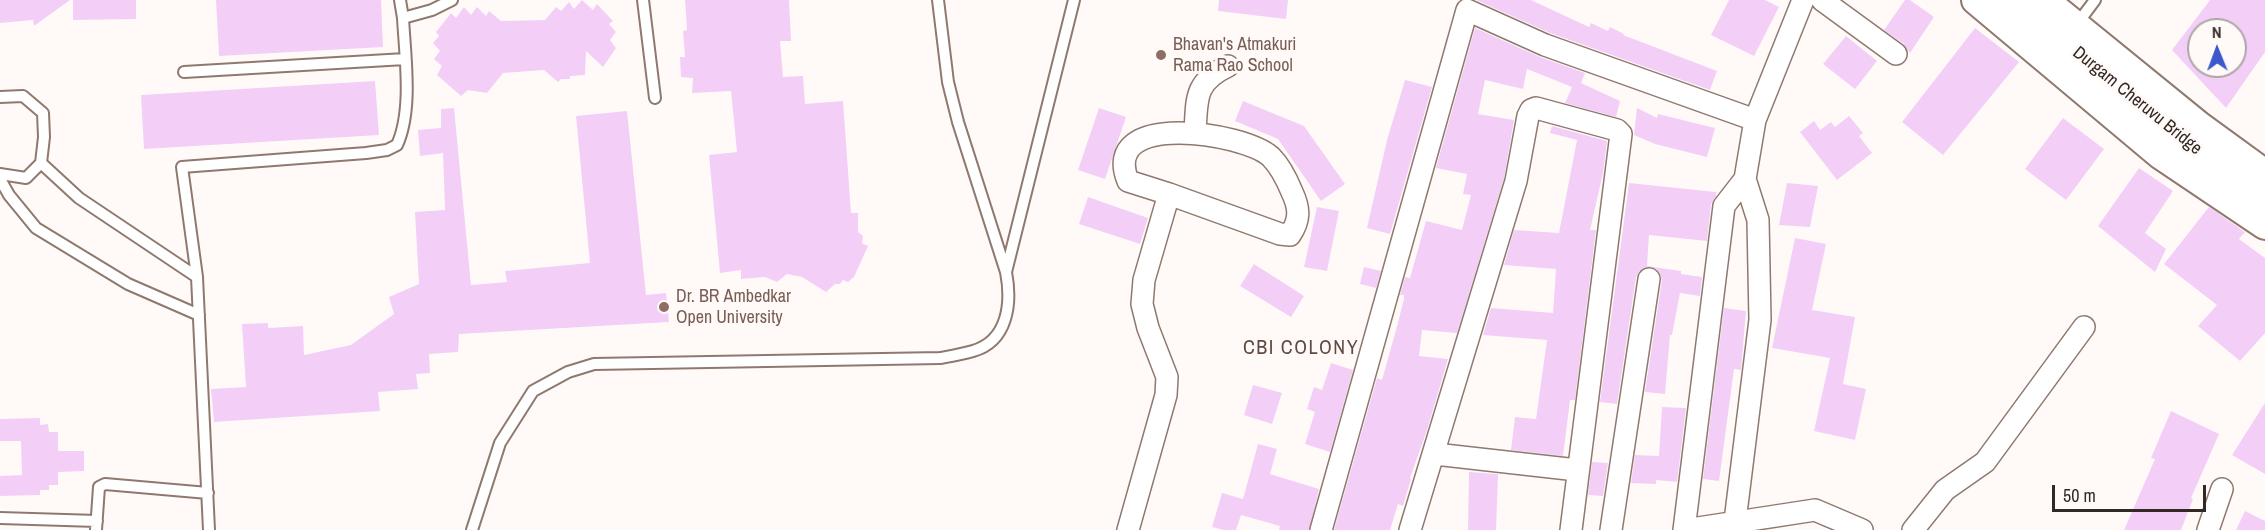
<!DOCTYPE html>
<style>
body{margin:0}
#map{position:relative;width:2265px;height:530px;overflow:hidden;background:#fffaf8;font-family:"Archivo Narrow",sans-serif}
canvas{display:block}
.north{position:absolute;left:2187px;top:18px;width:60px;height:60px;box-sizing:border-box;background:#fffaf8;border:2px solid #ada6a4;border-radius:50%;rotate:359deg;font-size:16px;font-weight:700;line-height:24px;text-align:center;color:#322925}
.north::after{content:'';display:block;margin:auto;width:21px;height:27px;background:#3c59cb;clip-path:polygon(50% 0,100% 100%,50% 72%,0 100%)}
.scale{position:absolute;left:2052px;top:485px;width:154px;height:27px;box-sizing:border-box;border:3px solid #322925;border-top:0;padding-left:8px;font-size:18px;line-height:21px;white-space:nowrap;color:#322925;-webkit-text-stroke:4px #fffaf8;paint-order:stroke}
</style>
<div id="map">
<canvas width="2265" height="530"></canvas>
<div class="north">N</div>
<div class="scale">50 m</div>
</div>
<script>
const c = document.querySelector('canvas').getContext('2d');
c.lineJoin = 'round';
function paint(path, color) { c.fillStyle = color; c.fill(path, 'evenodd'); }
function trace(path, color, width, dash) { c.strokeStyle = color; c.lineWidth = width; c.lineCap = dash ? 'butt' : 'round'; c.setLineDash(dash || []); c.stroke(path); }
function write(font, color, halo, rows, align = 'center') {
  c.font = font + ' "Archivo Narrow",sans-serif'; c.lineWidth = 6; c.setLineDash([]); c.textBaseline = 'middle'; c.strokeStyle = halo; c.fillStyle = color; for (const [text, x, y, turn = 0] of rows) {
    c.save(); c.translate(x, y); c.rotate((+turn || 0) * Math.PI / 180); c.textAlign = isNaN(turn) ? turn : align; if (halo) c.strokeText(text, 0, 0); c.fillText(text, 0, 0); c.restore();
  }
}
paint(new Path2D(`
 M0 0H70L34 26 33 20 0 23Z
 M73 0H136V19L73 20Z
 M216 0H381L383 47 219 56Z
 M582 0 593 10 597 4 613 21 609 24 616 32 610 40 616 48 603 67 586 51 585 75 570 76V79H561L558 82 544 70 503 73 487 93 468 90 461 96 437 75 442 66 434 59 440 51 433 43 439 36 436 32 451 13 456 18 464 7 471 15 477 7 486 16 489 11 501 21 545 20 556 7 561 11 569 2 574 9Z
 M685 0H789L791 41H780L783 77 803 76 805 104 843 101 851 213H858V232L863 236 862 243 868 246 854 277 848 282 843 280 840 284H835L826 292 802 277 787 274 777 282 765 277 741 279V270L720 273 709 155 737 152 731 91 692 93 693 78 681 77 680 57H685L683 31 687 30Z
 M1219 0H1288L1286 19 1218 11Z
 M1476 0H1531L1589 27 1591 23 1608 31 1610 27 1624 34 1623 35 1717 71 1710 90 1550 33Z
 M1729 0H1765L1779 7 1754 56 1711 35Z
 M1905 0H1910L1934 17 1910 53 1904 44 1884 30Z
 M2210 0H2265V52L2226 108 2172 50ZM2199 30H2235V66H2199Z
 M1475 28 1540 57 1585 73 1581 83 1620 101 1616 117 1565 103 1572 87 1527 69 1523 89 1485 80 1478 114 1514 120 1504 178 1457 333 1422 330 1419 356 1448 359 1427 430 1410 478 1411 479 1403 506 1398 504 1390 530H1334L1377 378 1382 380 1396 330 1404 299V295H1400L1405 277 1410 278 1426 221 1462 230 1471 195 1463 194 1467 174 1436 168Z
 M1975 28 2019 62 1943 155 1902 122Z
 M1846 36 1877 61 1855 89 1823 64Z
 M1405 80 1432 87 1390 234 1367 228 1387 140Z
 M375 81 379 135 144 149 141 95Z
 M1243 101 1304 126 1345 184 1321 201 1278 139 1235 121Z
 M454 108 471 285 507 282 505 271 590 263 576 116 627 111 646 295 666 293 669 322 459 334 458 352 429 354 430 373 416 374 418 389 378 392 380 411 214 422 211 389 246 387 242 324 268 323V328L303 326 304 355 351 345 394 314 389 297 419 284 415 212 445 210 443 153 420 156 418 130 441 128V109Z
 M1099 108 1126 117 1105 179 1078 170Z
 M1637 108 1657 118 1658 114 1715 128 1707 157 1655 144 1634 135Z
 M1849 116 1863 133 1859 136 1872 153 1837 180 1800 132 1814 121 1820 130 1831 122 1835 127Z
 M2063 118 2104 149 2066 200 2025 169Z
 M1552 126 1607 141 1603 173 1590 230H1596L1575 400H1570L1563 456 1511 450 1515 417 1536 419 1547 340 1483 335 1491 308 1553 313 1556 269 1504 265 1514 230 1559 233 1577 140 1550 133Z
 M2139 168 2173 191 2145 233 2166 249 2155 272 2098 226Z
 M1629 183 1716 192V196L1711 204 1707 241 1649 235 1647 266 1681 271V274L1702 277 1700 296 1680 293 1672 335H1670L1665 394 1645 392 1662 280 1657 269 1651 267H1645L1639 271 1636 277 1617 404 1600 402Z
 M1787 183 1818 186 1810 227 1779 225Z
 M1088 197 1148 218 1140 244 1079 224Z
 M1317 207 1339 211 1327 271 1304 267Z
 M2209 207 2245 232 2239 239 2265 258V333L2240 361 2198 326 2217 305 2164 264Z
 M1795 238 1826 244 1812 310 1855 317 1843 384 1866 389 1855 440 1814 431 1830 358 1772 348Z
 M1254 264 1304 296 1291 317 1240 286Z
 M1364 267 1381 271 1376 288 1360 284Z
 M1724 308 1746 311 1741 370 1734 369 1719 481 1703 479Z
 M1331 363 1353 370 1330 452 1305 444 1315 412 1307 409 1314 387 1322 390Z
 M1253 385 1282 393 1272 424 1244 415Z
 M2265 403V474L2232 455Z
 M1662 407 1686 408 1677 482 1656 480V484L1631 483 1635 455 1659 456Z
 M2171 411 2219 434 2191 498 2193 499 2181 530H2124L2155 459 2151 458Z
 M40 418V425L48 424 49 432H58V451H84V471L58 472V485H49V490H40V495L0 496V476L22 475 21 441H0V419Z
 M1258 444 1277 449 1270 474 1319 489 1309 530H1279L1280 526 1241 515 1236 530H1224L1212 527 1222 493 1243 499Z
 M1592 462 1608 463 1603 496 1588 495Z
 M1469 472 1498 474 1496 530H1468Z
 M2245 511 2265 521V530H2236Z`), '#f3cff8');
const lane = new Path2D(`
 M400 0 403 18
 M643 0 655 98
 M2083 16 2095 0
 M184 72 405 59
 M0 97 23 96 43 113 44 137 41 163 26 178 0 174
 M41 163 79 198 197 277
 M0 179 9 195 36 228 128 284 199 315
 M1006 272 1074 0
 M0 518 97 521
 M96 530 99 487 105 484 208 493
 M209 530 197 277 182 167 366 153 387 150 397 145C413 110 405 56 403 18L432 10 452 0
 M472 530 500 443 533 391 568 372 594 364 940 358C951 356 963 354 973 351 1008 341 1012 303 1006 272L958 122 948 82 938 0`);
const street = new Path2D(`
 M1822 0 1896 54
 M1195 133C1197 99 1194 82 1228 66
 M1435 454 1577 470
 M1735 521 1760 320 1758 220 1745 179
 M1128 530 1166 395 1167 377 1148 328 1142 304 1144 280 1169 194 1280 234 1290 235C1300 220 1300 209 1292 192 1287 180 1280 166 1271 157 1243 132 1099 110 1128 181L1169 194
 M1321 530 1467 10 1545 45 1755 120
 M1410 530 1516 181 1528 116 1531 110 1536 108 1617 130 1621 134 1571 530
 M1611 530 1649 279
 M1684 530 1724 206 1745 179 1755 120 1803 0
 M1685 530 1815 510 1862 530
 M1913 530 1945 490 1985 462 2084 327
 M2208 530 2222 489`);
const secondary = new Path2D(`
 M1976 0 2161 155 2265 225
 M2010 0 2180 137 2265 200
 M2044 0 2199 126 2265 174`);
trace(lane, '#8f796f', 14);
trace(street, '#8f796f', 24);
trace(secondary, '#8f796f', 32);
trace(lane, '#fff', 10);
trace(street, '#fff', 21);
trace(secondary, '#fff', 28);
for (const [x, y, r, color] of [
 [1161,55,6,"#8d6e63"],
 [664,307,6,"#8d6e63"]
]) { const dot = new Path2D(); dot.arc(x, y, r, 0, 2 * Math.PI); c.fillStyle = color; c.fill(dot); trace(dot, '#fffaf8', 2); }
write('18px', '#785e54', '#fffaf8', [
 ["Bhavan's Atmakuri",1173,45],
 ["Rama Rao School",1173,66],
 ["Dr. BR Ambedkar",676,297],
 ["Open University",676,318]
], 'left');
write('18px', '#322925', '#fffaf8', [
 ["Durgam Cheruvu Bridge",2137,101,39]
]);
c.letterSpacing = '1.5px';
write('20px', '#5e4a41', '#fffaf8', [
 ["CBI COLONY",1301,349]
]);
c.letterSpacing = '0px';
</script>
